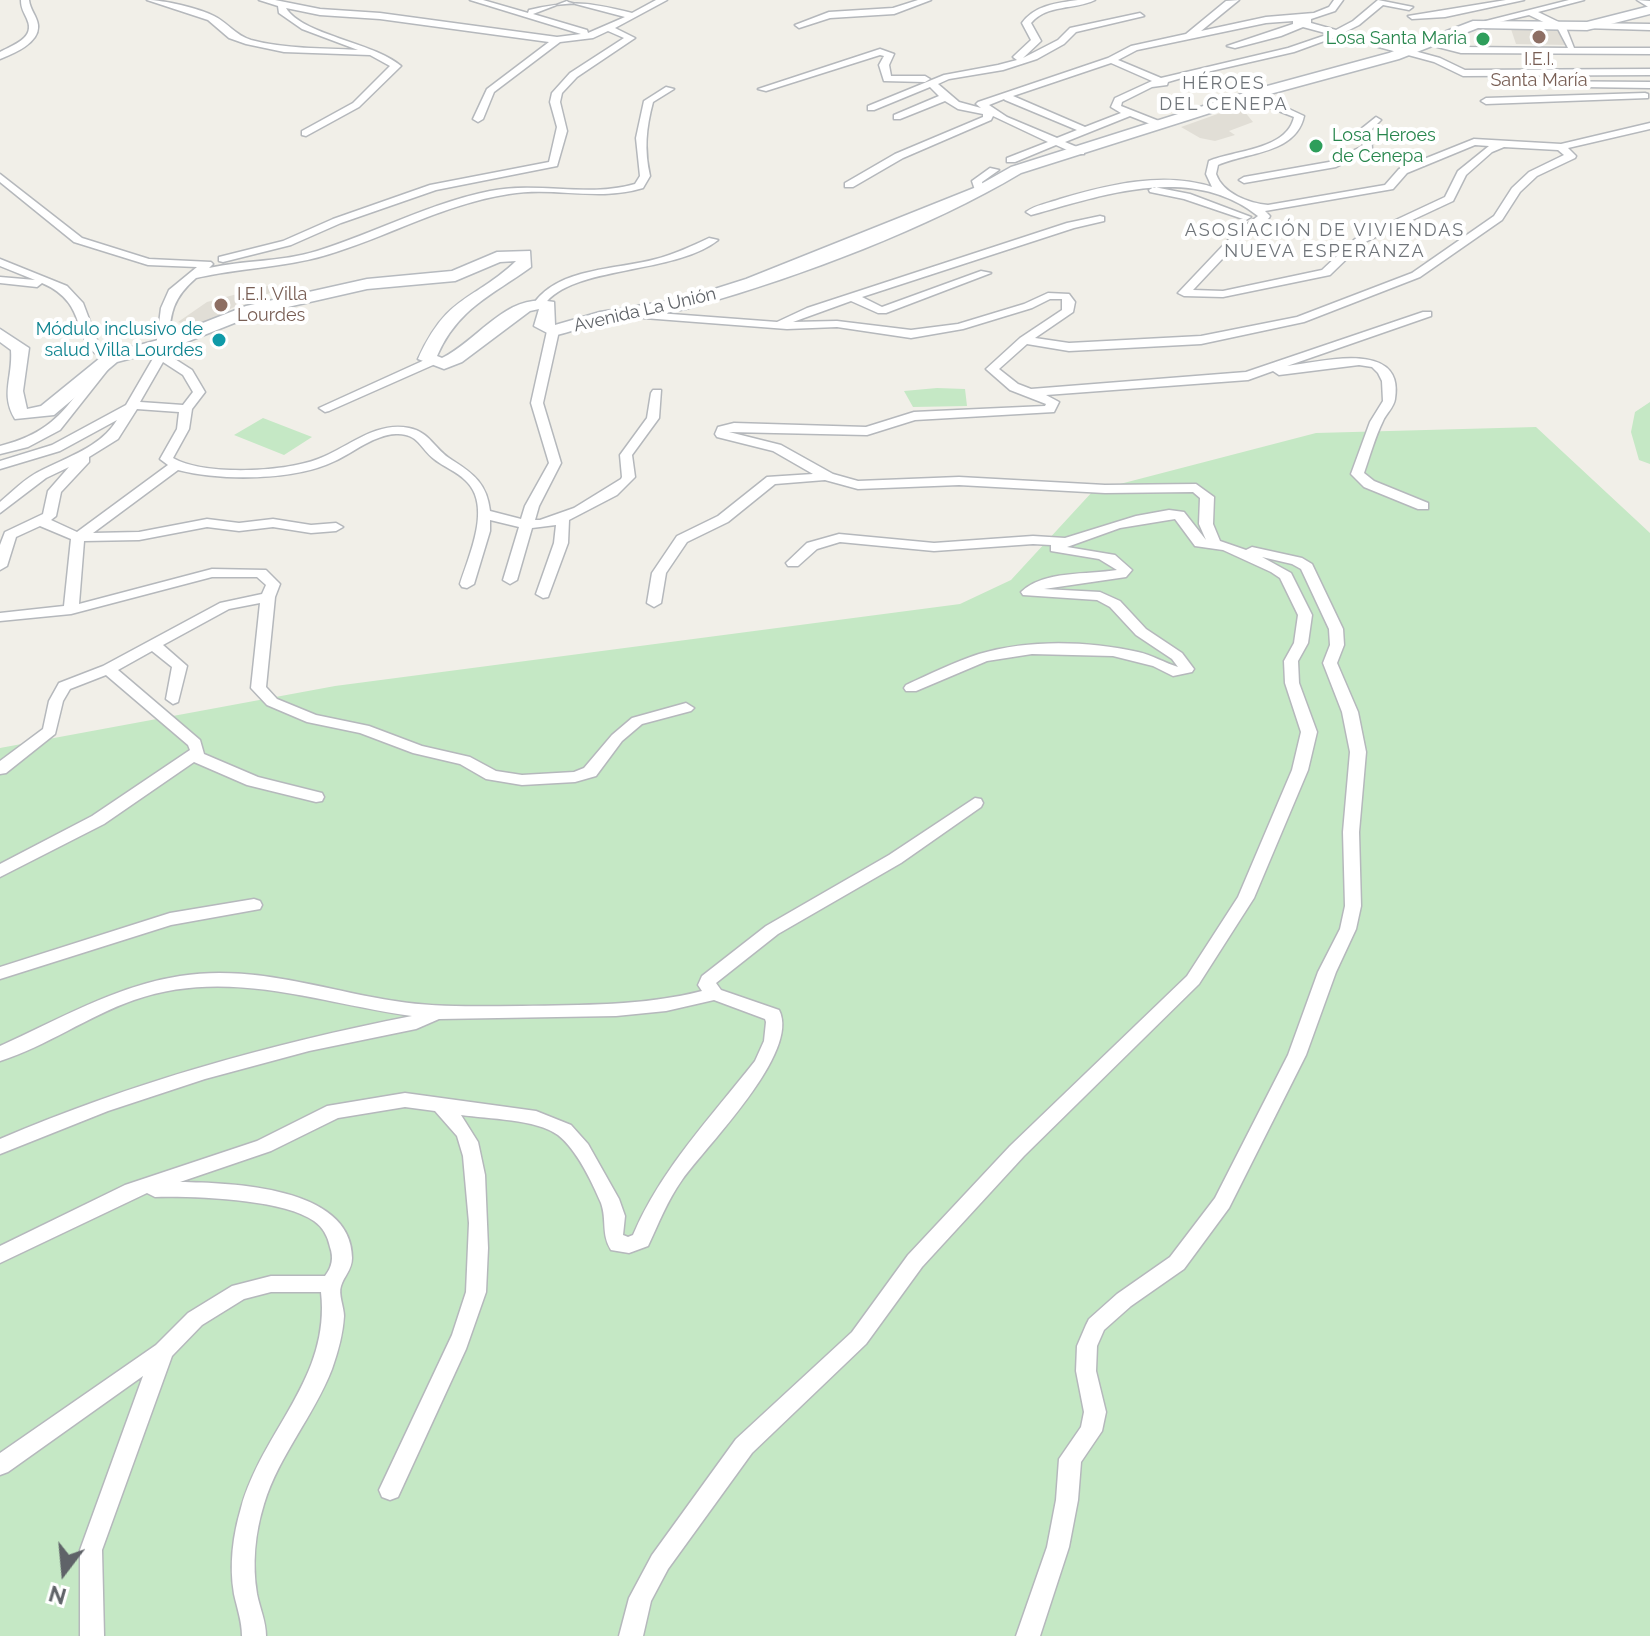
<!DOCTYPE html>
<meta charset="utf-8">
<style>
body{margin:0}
#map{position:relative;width:1650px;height:1636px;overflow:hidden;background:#f1efe8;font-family:Raleway,sans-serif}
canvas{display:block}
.north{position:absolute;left:24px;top:1532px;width:80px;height:80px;-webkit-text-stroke:6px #fff;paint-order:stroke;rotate:196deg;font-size:22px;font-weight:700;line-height:32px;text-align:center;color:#5f6368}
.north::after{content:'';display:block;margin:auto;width:28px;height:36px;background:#5f6368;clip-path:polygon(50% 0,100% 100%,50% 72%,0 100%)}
</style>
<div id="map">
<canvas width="1650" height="1636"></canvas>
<div class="north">N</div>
</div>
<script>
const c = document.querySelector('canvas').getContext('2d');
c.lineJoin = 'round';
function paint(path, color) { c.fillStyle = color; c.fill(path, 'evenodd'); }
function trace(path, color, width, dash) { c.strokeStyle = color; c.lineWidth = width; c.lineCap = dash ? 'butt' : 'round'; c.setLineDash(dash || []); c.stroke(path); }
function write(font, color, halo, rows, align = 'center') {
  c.font = font + ' Raleway,sans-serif'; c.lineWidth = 8; c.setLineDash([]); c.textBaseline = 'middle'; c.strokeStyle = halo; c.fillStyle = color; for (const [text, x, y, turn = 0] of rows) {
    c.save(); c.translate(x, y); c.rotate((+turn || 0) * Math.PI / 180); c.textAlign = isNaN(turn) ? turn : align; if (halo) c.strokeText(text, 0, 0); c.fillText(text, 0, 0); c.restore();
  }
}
paint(new Path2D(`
 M1510 26 1562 30 1568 45 1516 44Z
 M1240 106 1253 122 1229 131 1235 135 1215 141 1200 138 1181 127Z
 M275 284 280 289 232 308 197 328 178 322 207 302Z`), '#e1ded6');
paint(new Path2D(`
 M937 388 965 389 967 406 913 407 904 391Z
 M1650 402V464L1639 460 1631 432 1635 412Z
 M263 418 312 437 284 455 234 435Z
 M1536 427 1650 533V1636H0V748L335 686 960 604 1011 580 1093 491 1316 433Z`), '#c5e8c5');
const minor = new Path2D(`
 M21 0H29C30 10 37 16 38 25 40 43 13 54 0 59V52C13 45 36 38 27 19 24 12 21 9 21 0Z
 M147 0C164 0 198 8 214 16 228 23 235 35 251 40 285 49 322 48 358 50L302 29 279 13 278 6 259 0H275L320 9 380 13 557 37 581 34 470 0H483L528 13 529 10C573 0 588 2 632 13L656 0H667L615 28 635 38 577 77 562 93 560 102 567 131 557 166 436 190 341 223 291 245 223 262 219 261V257L283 241 333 219 430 185 549 162 557 127 550 102 552 93 570 73 624 38 608 31 593 38 560 42 494 92 483 119 478 122 473 119 487 89 549 42 380 19 320 15 286 8C302 35 373 42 401 66L359 107 306 136 302 135V131L353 103 390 66 370 55 284 52 246 44 229 38 208 20ZM567 1 568 2 625 17 588 33 587 30 533 14Z
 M918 0H931L894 14 830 18 799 28 795 25 829 12 893 8Z
 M1078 0H1095C1075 10 1047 4 1031 23L1041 41 1023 58 1058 40 1070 28 1140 13 1144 16 1076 32 1064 44 1037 59 1003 70 949 79 938 84 959 102 981 108 976 104 978 102 1108 58 1131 46 1186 34 1226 1 1239 0 1201 31 1266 17 1314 13 1329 7 1334 0H1343L1335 11 1311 19V23L1336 30 1353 21 1378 0 1413 7 1409 10 1383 5 1359 25 1345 32 1440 58 1465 70 1650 69V75L1463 76 1434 62 1338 36 1294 52 1185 77 1168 82 1167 85 1152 87 1122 102 1121 106 1164 123V127H1158L1130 116 1065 142 1084 150V154H1076L1056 145 1015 162H1007V158L1048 142 993 116 991 120 903 158 853 187H845V183L895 154 983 117V114L958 109 945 101 900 119H894V115L939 96 930 87 874 110H868V106L944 75 998 65 1017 60 1013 57 1015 55 1031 40 1022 23C1035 5 1057 3 1078 0ZM1293 21V24L1227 46 1235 48 1281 36 1303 27 1329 34 1288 48 1161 78 1118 60 1137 50 1266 23ZM1111 63 1152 81 1115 98 1111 107 1121 113 1085 127 1013 96ZM1004 99 1005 100 1077 130 1057 138 1007 117 989 105Z
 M1506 0H1524L1445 17 1412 19 1408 16Z
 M1569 0H1584L1538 12 1565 25 1574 48H1650V54L1461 53 1422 43 1427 40 1461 47 1568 48 1558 29 1529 15 1478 27 1474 24Z
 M1637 0 1650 1V8Z
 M1587 23 1650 24V30L1584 28V24Z
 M880 49 894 54 889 65 891 76H925L930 79 925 82 884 81 879 65 884 56 880 55 766 91 758 89Z
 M1520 81 1650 82V88L1517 86 1515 84Z
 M666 87 674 89 653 102C646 128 644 150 650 176L643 188C596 202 555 186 509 194 443 204 386 238 323 256 282 268 238 268 196 278 168 302 171 319 167 354L192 370 205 392 192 409 189 429 173 458C204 476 285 472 318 459 348 448 375 421 409 428 430 432 434 449 452 460 474 474 487 484 490 511L521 519 525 506 549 463 531 403 547 331 553 327 559 331 543 403 561 463 539 506 535 520H540L574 508 621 479 622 477 620 455 647 418 651 393 653 390H661L659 418 632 455 635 477 617 495 569 520 568 543 548 597 543 598 536 594 554 543 556 525 532 528 517 580 510 584 503 580 519 527 490 520V531L474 584 467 588 462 587 460 584C469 555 493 505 465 480 456 471 444 467 434 459 420 448 418 433 396 434 374 435 354 452 335 461 294 481 222 481 178 470L93 533 139 532 207 519 239 523 273 519 311 525 336 523 343 527 336 531 311 533 273 527 239 531 207 527 139 540 84 541 79 604 212 569 266 570 280 584 275 597 266 687 277 699 316 715 369 726 422 746 470 757 496 771 522 775 574 772 584 768 612 735 632 718 686 703 694 708 691 711 642 724 622 741 596 776 575 782 522 785 486 779 460 764 413 753 360 733 307 722 267 705 251 688 260 603 229 609 163 645 187 666 178 702 173 704 166 699 172 667 152 651 118 670 200 740 204 754 258 777 322 793 324 797 322 801 316 802 247 785 194 762 104 824 0 877V864L92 816 190 750 188 745 106 675 70 689 63 701 55 734 6 773 0 774V761L43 729 49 701 59 683 103 666 220 603 262 594 266 585 257 577H212L71 614 0 621V613L64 606 71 539 40 526 16 537 7 566 0 570V545L5 532 43 514 48 491 69 467 46 478 0 513V502C12 492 25 478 40 471 67 457 101 447 117 420L60 451 0 469V461L52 445 126 405 155 355 161 308 169 290 197 267 148 265 74 242 0 182V174L82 238 149 259 211 262 213 264 209 268C244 260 282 262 317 251 375 233 430 203 490 191 538 181 588 198 635 184L640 176 636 138 644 101ZM163 362 183 375 193 392 183 405 140 402ZM137 409 179 412 177 429 160 459 168 465 77 532 51 520 56 516 61 492 89 462V457L118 439Z
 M1645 93 1648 94V98L1486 104 1481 101 1486 98Z
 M1241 97 1276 103 1304 116C1296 154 1247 152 1218 165L1216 174C1223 194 1249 203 1268 205L1385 185 1399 169 1474 139 1561 144 1650 123V129L1568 148 1576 156 1575 158 1537 176 1520 192 1502 220 1420 277 1304 322 1201 344 1069 351 1027 344 999 369 1018 384 1031 389 1246 372 1423 312H1431V316L1287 366C1320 362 1405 339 1395 399 1394 407 1386 414 1383 421 1375 437 1370 456 1364 473L1374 481 1428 503V509H1418L1364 487 1351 474 1370 422 1383 401 1382 381 1378 373 1372 367 1359 365 1279 375 1273 371 1248 380 1046 395 1059 402 1054 412 915 420 867 435 729 432 781 445 833 474 858 481 959 477 1105 485 1196 484 1214 497 1213 524 1220 541 1246 550 1252 547 1302 558 1312 564 1343 629 1344 645 1337 663 1358 712 1366 752 1359 832 1361 906 1356 929 1336 972 1306 1055 1229 1208 1184 1269 1131 1306 1104 1330 1097 1346 1096 1371 1106 1412 1102 1431 1081 1462 1078 1500 1069 1547 1040 1636H1016L1047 1547 1056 1500 1059 1459 1081 1427 1084 1412 1076 1371 1077 1346 1086 1325 1089 1319 1117 1294 1170 1257 1215 1198 1288 1055 1318 972 1340 929 1345 906 1343 832 1350 752 1342 712 1323 663 1330 645 1329 629 1301 569 1292 564 1262 557 1291 573 1312 615 1308 643 1298 661 1299 683 1317 732 1308 770 1254 898 1199 984 1024 1156 922 1267 866 1344 752 1453 668 1569 651 1601 643 1636H619L629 1598 652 1555 736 1439 852 1332 908 1255 1010 1146 1187 976 1238 897 1292 770 1301 732 1285 683 1284 661 1294 643 1298 615 1280 578 1271 572 1223 550 1195 546 1175 519 1120 528 1067 547 1115 555 1132 570 1126 577 1044 589 1100 592 1120 601 1146 629 1182 653 1194 669 1192 672 1173 676 1153 666 1113 656 1032 654 987 661 916 691H906L904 688 906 685C930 674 954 662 979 654 1029 639 1088 641 1138 652 1152 655 1165 663 1178 667L1172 659 1136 635 1110 607 1097 600 1023 595 1021 592C1044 570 1087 575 1117 570L1099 559 1051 551V545L1033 544 934 551 840 542 817 549 798 566H788L786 563 807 543 839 534 934 543 1033 536 1065 538 1136 516 1169 510 1184 512 1206 540 1199 524 1200 498 1193 492 1105 493 959 485 858 489 825 480 775 484 728 522 687 542 666 573 661 603 654 607 647 603 652 573 677 536 718 516 767 477 813 474 773 451 717 437 715 434 718 427 734 423 866 427 914 412 1045 406 1046 404 1010 390 986 369 1020 338 1062 310V299H1050L1032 308 963 329 911 338 837 327 787 329 631 317 625 314 631 311 777 322 807 308 1067 223 1100 216 1104 217V221L1074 228 862 297 882 307 981 271 991 273 886 313H878L851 301 793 322 837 321 911 330 958 324 1024 304 1048 293 1069 294 1075 302 1073 312 1035 338 1069 343 1201 336 1297 317 1412 273 1494 216 1512 188 1529 172 1564 155 1558 150 1504 147 1492 152 1466 175 1453 201 1363 243 1330 275 1223 297 1184 296 1178 293 1232 236 1258 216C1191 163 1104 195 1031 215L1026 212C1035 205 1049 203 1060 199 1108 185 1163 171 1212 187L1206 174 1209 161C1235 150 1287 150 1294 117L1271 108 1238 102 1236 100ZM1475 145 1489 146 1458 171 1445 197 1355 239 1322 270 1223 291 1193 290 1240 240 1269 218 1270 216 1265 211 1393 189 1407 173Z
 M1376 117 1381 120 1371 130 1372 149 1336 167 1244 183 1239 180 1244 177 1329 162 1363 146 1361 129Z
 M990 168 999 170 982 182 984 193H976L972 181Z
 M1154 187 1190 194 1251 217 1246 220 1184 199 1150 192 1149 190Z
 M709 238 718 240C674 275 572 265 544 305L534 303C560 267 617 270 656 259 675 254 692 246 709 238Z
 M0 259 67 286 83 303 100 348 117 358 60 430 28 447 0 454V446C60 431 68 402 104 359 69 341 91 304 42 283L37 287 0 283V277L35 280 0 266Z
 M429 358 435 362 433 365 329 411 325 412 319 408Z
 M975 798 981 799 983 803 981 807 901 863 778 934 716 983 721 990 779 1010C801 1052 707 1145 682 1180 667 1201 659 1223 648 1246L629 1253 611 1250C601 1234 607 1220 601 1203 592 1182 577 1150 558 1135 536 1119 488 1119 461 1115L478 1142 485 1175 488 1248 486 1292 466 1349 398 1497 390 1500 382 1497 379 1490 452 1335 466 1292 469 1223 463 1156 457 1136 435 1111 405 1107 338 1118 271 1151 180 1182C231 1183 352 1186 352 1258 352 1270 344 1276 341 1286 338 1294 344 1307 344 1316 343 1334 338 1352 332 1369 314 1416 279 1455 264 1504 255 1533 252 1565 257 1594 260 1609 266 1621 266 1636H242C242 1621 237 1608 234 1594 229 1565 233 1535 241 1508 262 1431 331 1378 321 1292H271L244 1299 202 1325 172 1356 102 1550 104 1636H80V1550L143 1376 8 1472 0 1475V1453L156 1345 188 1313 232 1286 271 1276H325C332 1267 334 1258 330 1247 328 1237 323 1227 314 1221 282 1199 194 1196 155 1197L147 1193 0 1263V1246L125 1185 257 1141 327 1106 405 1093 536 1111 571 1125 588 1144 619 1199 625 1216 623 1235 628 1237 633 1235C661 1169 711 1117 755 1061L764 1041 766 1022 765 1019 714 1000 666 1011 616 1016 439 1019 416 1029 309 1051 205 1079 108 1111 0 1154V1139C133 1082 270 1044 412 1016 318 1003 228 967 134 1000 88 1016 47 1046 0 1061V1046C58 1020 115 986 180 976 253 964 324 990 395 1001 437 1008 479 1006 522 1006 582 1005 643 1006 702 991L698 985 702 976 766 926 889 855Z
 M254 899 260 901 262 905 260 909 171 925 0 979V967L170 913Z`);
const secondary = new Path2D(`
 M1650 6V14L1587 30 1478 28 1399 59 1270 94 1021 173C927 229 801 276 696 306 667 315 635 316 606 321 588 325 571 332 553 336L534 326 539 309 530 311 462 362 444 369 418 359C448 293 473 302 516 261L500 262 455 281 367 289 257 314 174 347 117 362 54 415 15 419C0 394 13 378 11 350L0 342V329L29 348 23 391 27 409 41 406 105 354 162 339 246 306 367 279 452 271 497 252 530 251 531 267C491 296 458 308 437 356L442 358C480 339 507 291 554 302L555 325 600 312 686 298 746 279 974 188 1011 167 1260 88 1389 53 1473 21 1587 22Z`);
trace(minor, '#b5b8bc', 3);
trace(secondary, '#b6babf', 3);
paint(minor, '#fff');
paint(secondary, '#fff');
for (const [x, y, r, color] of [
 [1539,37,8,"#8d6e63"],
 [1483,39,8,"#2e9e5b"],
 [1316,146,8,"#2e9e5b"],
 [221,305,8,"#8d6e63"],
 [219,340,8,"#0f9aa8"]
]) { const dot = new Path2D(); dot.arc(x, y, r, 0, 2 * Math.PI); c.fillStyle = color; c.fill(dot); trace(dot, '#fff', 3); }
write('18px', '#27864d', '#fff', [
 ["Losa Santa Maria",1467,39],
 ["Losa Heroes",1332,136,"left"],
 ["de Cenepa",1332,157,"left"]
], 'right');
write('18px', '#785e54', '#fff', [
 ["I.E.I.",1539,60],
 ["Santa María",1539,81],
 ["I.E.I. Villa",237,295,"left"],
 ["Lourdes",237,316,"left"]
]);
c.letterSpacing = '2px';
write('18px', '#70757a', '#fff', [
 ["HÉROES",1224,84],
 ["DEL CENEPA",1224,105],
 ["ASOSIACIÓN DE VIVIENDAS",1325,231],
 ["NUEVA ESPERANZA",1325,252]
]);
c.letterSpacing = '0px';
write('18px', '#5f6368', '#fff', [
 ["Avenida La Unión",645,310,-13]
]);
write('18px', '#0d838f', '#fff', [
 ["Módulo inclusivo de",203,330],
 ["salud Villa Lourdes",203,351]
], 'right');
</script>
